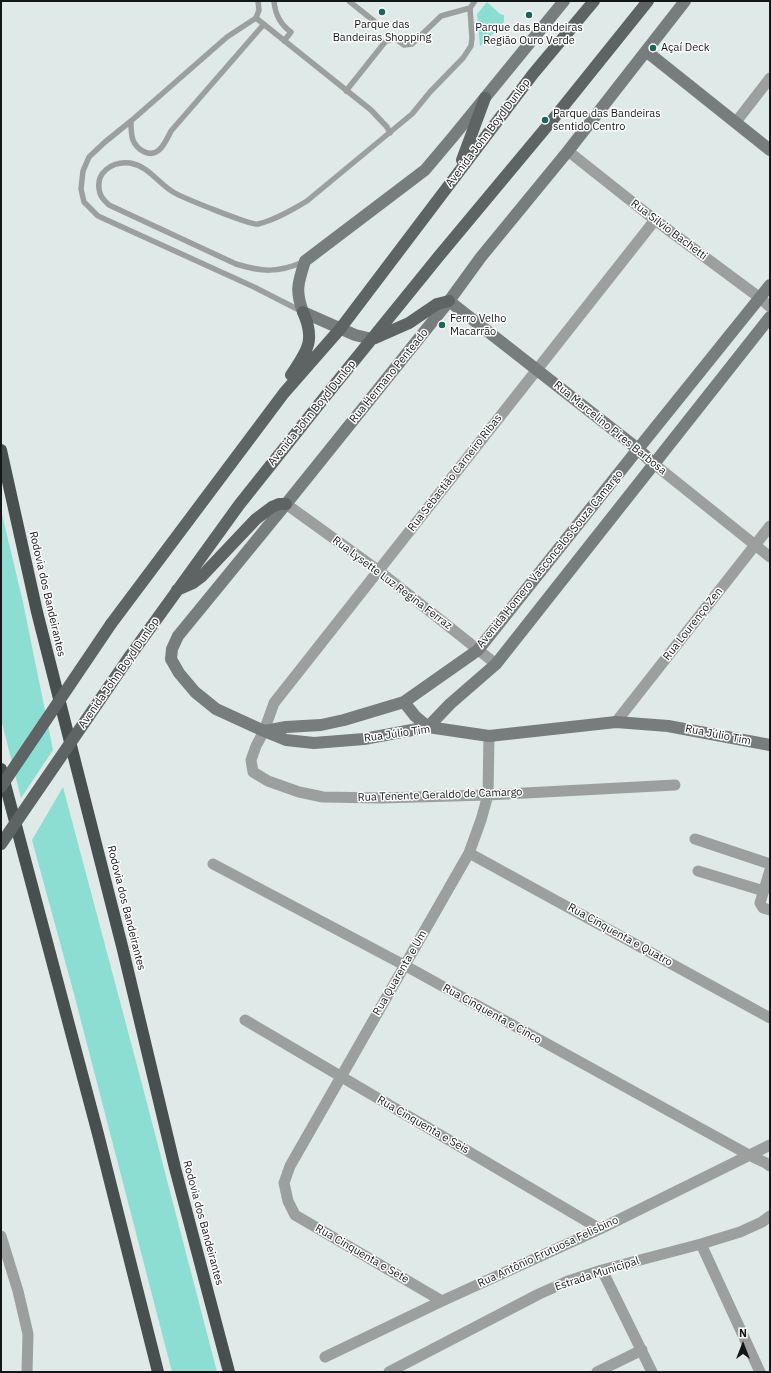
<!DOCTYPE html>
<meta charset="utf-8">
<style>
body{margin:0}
#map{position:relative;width:771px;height:1373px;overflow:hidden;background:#dfe9e7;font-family:"IBM Plex Sans",sans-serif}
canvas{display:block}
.frame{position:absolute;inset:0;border:2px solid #141717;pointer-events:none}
.north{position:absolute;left:723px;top:1325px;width:40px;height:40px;-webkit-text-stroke:3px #fff;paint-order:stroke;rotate:0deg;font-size:11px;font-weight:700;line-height:16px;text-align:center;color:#141717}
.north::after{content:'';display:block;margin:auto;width:14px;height:18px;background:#141717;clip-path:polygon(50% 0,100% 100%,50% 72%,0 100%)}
</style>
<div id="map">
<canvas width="771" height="1373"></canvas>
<div class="frame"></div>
<div class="north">N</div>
</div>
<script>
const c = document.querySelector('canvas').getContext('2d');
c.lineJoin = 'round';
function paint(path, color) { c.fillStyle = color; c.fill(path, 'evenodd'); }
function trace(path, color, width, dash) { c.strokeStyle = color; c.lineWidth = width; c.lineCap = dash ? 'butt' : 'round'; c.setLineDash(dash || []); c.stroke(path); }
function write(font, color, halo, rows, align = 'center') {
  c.font = font + ' "IBM Plex Sans",sans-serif'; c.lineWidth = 3; c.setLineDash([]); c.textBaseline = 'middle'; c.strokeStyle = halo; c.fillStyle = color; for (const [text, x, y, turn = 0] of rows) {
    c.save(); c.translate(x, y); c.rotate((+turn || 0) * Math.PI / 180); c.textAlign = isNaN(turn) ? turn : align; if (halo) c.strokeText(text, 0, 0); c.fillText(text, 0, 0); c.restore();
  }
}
paint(new Path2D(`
 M487 2 500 14 504 15V22L499 31 494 33 480 46 477 14Z
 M1 510 23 602 53 750 21 798 1 719Z
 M63 787 143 1088 217 1372H172L74 994 32 840Z`), '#8cded2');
trace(new Path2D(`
 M258 1 259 10 256 18 227 37 131 121 105 142 89 157 83 171 81 189 84 202 98 216 254 287 301 311
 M274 1C275 14 281 25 291 32L284 41
 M349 1 374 21
 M256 18 371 110 387 127 390 133
 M346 91 385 42 389 40 396 39 404 45 412 44 441 16 470 8 475 1
 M131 121C131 127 131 135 133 140 137 150 150 158 159 150 164 146 168 137 171 131L264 24
 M303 262C278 273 262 272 236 264L109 205C106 202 101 198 100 193 94 173 112 161 130 163 148 166 158 183 173 192 181 197 252 226 258 224 275 220 292 210 307 201L412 114 430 92 463 58 471 46 472 38 470 8`), '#9b9f9e', 5.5);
trace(new Path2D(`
 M736 122 770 78
 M568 151 655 220 760 298 770 307
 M655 220 274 703 264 731 256 746 251 760 253 772 268 781 299 792 323 797 381 798 488 795 675 785
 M654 464 770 557
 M286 504 379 571 496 664
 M616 722 770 526
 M695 839 770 864
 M469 853 770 1018
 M213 864 404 965 749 1155 766 1163 770 1166
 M770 870 760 903 763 908 770 910
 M698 871 764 891
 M245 1020 600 1229
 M1 1236 18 1291 28 1334 27 1372
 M701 1244 760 1372
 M602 1270 652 1372
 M442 1301 295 1215 288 1201 284 1183 290 1166 469 853 481 820 488 795 489 736
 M325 1357 442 1301 600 1229 770 1145
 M389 1372 539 1294 568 1281 602 1270 701 1244 740 1232 762 1222 770 1216
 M597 1372 642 1350`), '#9b9f9e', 11);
trace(new Path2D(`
 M685 1 568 151 481 257 449 301 286 504 178 636 172 649 171 659 179 673 195 692 216 709 264 731 286 740 314 743 364 739 428 727 489 736 616 722 668 726 770 745
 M646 51 770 150
 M449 301 638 449 654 464
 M372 339 355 335 303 312C295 290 298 283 305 261L425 170 452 138 564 1
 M404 702 415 716 428 727
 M428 727 450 704 496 664 770 317
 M265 731 286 727 321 725 344 720 404 702 478 650 638 449 770 285`), '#777d7c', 12);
trace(new Path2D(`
 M462 160 485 98
 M375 338 409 323 437 304 449 301
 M291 375C307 351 316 341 303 312
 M177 590 193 583 201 577 256 519 272 507 279 504H286
 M111 624 284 393 340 329 533 74 594 1
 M130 656 239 505 328 393 439 256 554 118 648 1`), '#5d6463', 12);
trace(new Path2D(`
 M1 450 37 612 123 950 175 1168 229 1372
 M1 769 98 1134 158 1372`), '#47504e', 12);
trace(new Path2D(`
 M1 787 111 624
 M1 844 130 656`), '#5d6463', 12);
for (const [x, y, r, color] of [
 [382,12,4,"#1b655d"],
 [529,15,4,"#1b655d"],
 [653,48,4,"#1b655d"],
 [545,120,4,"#1b655d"],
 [442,325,4,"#1b655d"]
]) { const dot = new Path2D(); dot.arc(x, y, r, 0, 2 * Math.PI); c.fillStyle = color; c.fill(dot); trace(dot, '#fff', 1.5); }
write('11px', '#141717', '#fff', [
 ["Parque das",382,25,"center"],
 ["Bandeiras Shopping",382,38,"center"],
 ["Parque das Bandeiras",529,28,"center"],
 ["Região Ouro Verde",529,41,"center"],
 ["Açaí Deck",661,48],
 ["Parque das Bandeiras",553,114],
 ["sentido Centro",553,127],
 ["Ferro Velho",450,319],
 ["Macarrão",450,332]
], 'left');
write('11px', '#141717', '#fff', [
 ["Avenida John Boyd Dunlop",488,133,-53],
 ["Rua Silvio Bachetti",669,230,37],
 ["Rua Hermano Penteado",389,376,-51],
 ["Avenida John Boyd Dunlop",312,413,-51],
 ["Rua Marcelino Pires Barbosa",610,428,39],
 ["Rua Sebastião Carneiro Ribas",455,473,-52],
 ["Avenida Homero Vasconcelos Souza Camargo",550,559,-51],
 ["Rua Lysette Luz Regina Ferraz",392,583,37],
 ["Rodovia dos Bandeirantes",47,594,77],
 ["Rua Lourenço Zen",693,624,-52],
 ["Avenida John Boyd Dunlop",119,673,-55],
 ["Rua Júlio Tim",397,734,-8],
 ["Rua Júlio Tim",718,735,11],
 ["Rua Tenente Geraldo de Camargo",440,795,-2],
 ["Rodovia dos Bandeirantes",126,908,76],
 ["Rua Cinquenta e Quatro",620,935,29],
 ["Rua Quarenta e Um",400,973,-60],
 ["Rua Cinquenta e Cinco",492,1014,29],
 ["Rua Cinquenta e Seis",423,1125,30],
 ["Rodovia dos Bandeirantes",203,1223,75],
 ["Rua Antônio Frutuosa Felisbino",548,1252,-25],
 ["Rua Cinquenta e Sete",362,1254,30],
 ["Estrada Municipal",597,1274,-18]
]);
</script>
